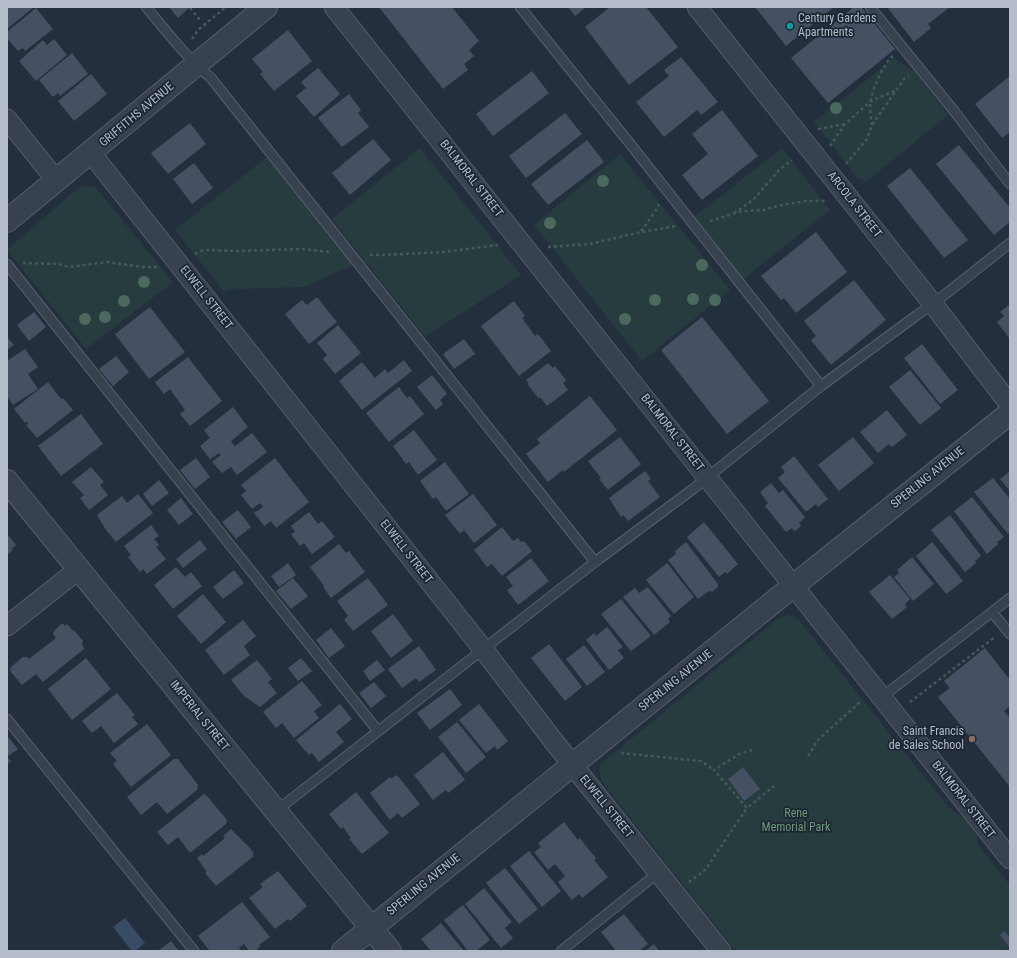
<!DOCTYPE html>
<style>
body{margin:0}
#map{position:relative;width:1017px;height:958px;overflow:hidden;background:#242f3e;font-family:"Roboto Condensed",sans-serif}
canvas{display:block}
.frame{position:absolute;inset:0;border:8px solid #b4bcc9;pointer-events:none}
</style>
<div id="map">
<canvas width="1017" height="958"></canvas>
<div class="frame"></div>
</div>
<script>
const c = document.querySelector('canvas').getContext('2d');
c.lineJoin = 'round';
function paint(path, color) { c.fillStyle = color; c.fill(path, 'evenodd'); }
function trace(path, color, width, dash) { c.strokeStyle = color; c.lineWidth = width; c.lineCap = dash ? 'butt' : 'round'; c.setLineDash(dash || []); c.stroke(path); }
function write(font, color, halo, rows, align = 'center') {
  c.font = font + ' "Roboto Condensed",sans-serif'; c.lineWidth = 3.5; c.setLineDash([]); c.textBaseline = 'middle'; c.strokeStyle = halo; c.fillStyle = color; for (const [text, x, y, turn = 0] of rows) {
    c.save(); c.translate(x, y); c.rotate((+turn || 0) * Math.PI / 180); c.textAlign = isNaN(turn) ? turn : align; if (halo) c.strokeText(text, 0, 0); c.fillText(text, 0, 0); c.restore();
  }
}
paint(new Path2D(`
 M894 58 915 72 948 115 867 181 858 179 814 122Z
 M420 148 521 275 425 337 332 219Z
 M782 148 830 210 743 279 694 217Z
 M620 154 730 290 642 361 534 225Z
 M267 157 354 265 303 287 233 289 224 292 175 230Z
 M84 186 94 187 98 190 173 282 86 349 7 250 79 187Z
 M788 615 794 616 798 619 950 809 962 816 968 823 975 831 979 846 1010 885V951H736L601 781 599 765 779 618Z`), '#263c3f');
paint(new Path2D(`
 M125 918 145 943 135 951H132L113 927Z`), '#394c67');
paint(new Path2D(`
 M7 7H34L7 29Z
 M169 7H190L178 18Z
 M379 7H452L479 41 469 50 474 56 464 64 468 70 443 89Z
 M568 7H586L575 16Z
 M610 7H646L678 47 629 85 585 27Z
 M755 7H834L786 46Z
 M854 7H861L895 49 828 103 791 58Z
 M887 7H950L928 24 931 28 914 42Z
 M36 8 53 29 25 51 23 48 18 51 7 38V32Z
 M288 30 312 61 274 91 260 74 263 72 252 59Z
 M54 39 67 55 36 81 19 61 43 40 47 45Z
 M72 53 88 74 60 96 58 93 53 97 39 80Z
 M681 57 718 102 701 115 697 110 664 137 636 102 669 76 664 70Z
 M318 68 340 94 314 117 296 96 306 88 301 82Z
 M532 71 549 93 493 136 476 114Z
 M91 74 107 94 74 121 58 101Z
 M1010 76V132L1002 138 975 104Z
 M349 94 361 110 358 113 369 127 342 147 318 118Z
 M722 110 758 156 702 200 682 175 708 154 692 134Z
 M565 113 582 134 526 178 509 156Z
 M190 123 206 144 168 174 151 153Z
 M373 139 391 160 350 195 332 173Z
 M587 140 604 162 548 205 531 184Z
 M959 145 1010 208V222L994 235 936 164Z
 M194 163 213 188 192 204 173 179Z
 M910 168 968 240 944 258 887 186Z
 M816 232 847 272 796 313 784 298 781 300 761 276Z
 M854 280 886 320 831 365 811 340 816 336 804 321Z
 M317 297 337 322 309 344 285 314 302 300 307 305Z
 M514 301 525 316 522 318 535 336 538 334 551 351 519 376 481 326Z
 M1010 304V339L997 322 1004 316 1000 312Z
 M150 307 185 352 149 379 115 334Z
 M34 312 46 327 29 341 17 325Z
 M702 317 769 401 727 434 661 350Z
 M338 325 361 353 335 374 323 359 327 355 317 343Z
 M7 337 14 345 7 350Z
 M464 339 475 354 454 369 443 354Z
 M922 344 958 390 940 404 904 358Z
 M25 349 38 367 28 374 38 389 13 405 7 396V361Z
 M116 356 129 372 113 386 99 369Z
 M188 357 222 401 190 426 180 414 185 410 170 389 164 394 155 382Z
 M404 360 412 371 362 410 339 381 362 362 375 378 385 369 388 373Z
 M548 363 553 368 555 366 566 380 563 383 568 390 547 406 540 397 539 399 528 385 529 384 526 380Z
 M910 370 941 408 920 425 889 387Z
 M432 375 447 394 440 400 443 404 436 410 417 387Z
 M48 382 61 399 63 398 73 410 37 438 26 425 28 424 26 421 25 423 14 409Z
 M399 387 407 398 410 396 424 414 389 442 366 413Z
 M590 396 617 430 564 472 563 470 548 482 526 454 540 443 537 439Z
 M233 407 248 427 231 441 233 444 235 446 252 433 267 452 237 475 231 467 222 473 212 462 221 455 219 453 210 459 200 446 210 438 204 430Z
 M887 410 907 435 892 447 889 444 878 453 860 432Z
 M81 414 103 444 61 476 38 446Z
 M414 430 437 460 418 475 409 462 406 464 393 446Z
 M620 437 641 464 608 490 599 479 601 478 588 461Z
 M853 437 874 463 839 491 818 465Z
 M794 456 828 499 818 507 816 504 806 512 778 478 785 472 781 467Z
 M196 458 210 477 195 489 180 470Z
 M275 458 309 502 276 528 271 521 264 526 254 513 263 507 260 503 252 509 241 495 246 491 241 485Z
 M445 462 469 494 446 511 436 497 433 499 420 481Z
 M91 467 104 482 100 485 108 495 89 510 80 498 84 495 72 482Z
 M645 471 651 479 648 481 660 497 628 521 623 515 621 517 609 498Z
 M1010 471V491L1000 479Z
 M993 478 1010 499V532L1008 534 974 492Z
 M159 480 169 493 152 506 143 494Z
 M771 483 779 493 783 490 805 517 799 523 801 526 795 531 792 528 786 532 765 506 768 503 760 492Z
 M138 494 153 513 116 542 106 530 97 515 122 496 127 503Z
 M473 494 497 525 474 543 464 530 460 534 445 515Z
 M972 497 1004 537 997 542 998 544 987 554 954 511Z
 M181 498 193 514 179 525 167 510Z
 M238 510 251 527 236 539 222 522Z
 M309 512 318 524 322 521 335 537 312 554 304 543 300 546 291 534 295 532 291 526Z
 M950 515 981 556 975 561 976 563 965 572 931 530Z
 M704 522 738 564 727 574 725 572 719 577 687 537Z
 M151 525 159 536 154 539 159 545 156 547 166 559 147 574 143 569 140 572 128 557 131 555 124 546Z
 M502 527 513 541 518 538 521 542 524 541 532 551 502 576 492 564 487 567 474 550Z
 M7 534 16 545 11 549 13 550 7 555Z
 M200 540 207 549 183 568 176 559Z
 M686 542 718 584V587L712 592 709 591 698 599 668 560 676 554 675 551Z
 M932 542 963 581 946 594 916 556Z
 M339 544 346 553 349 551 365 572 331 598 323 587 324 586 310 567Z
 M912 557 934 584 913 601 894 577 899 573 897 570Z
 M531 558 549 581 518 605 507 590 513 586 506 577Z
 M288 563 296 575 279 587 271 576Z
 M667 563 694 597 674 614 646 580Z
 M176 567 185 577 191 572 202 586 173 609 154 585Z
 M234 570 244 583 223 599 213 587Z
 M890 575 910 599 905 604 907 607 892 619 869 592Z
 M293 578 308 596 291 609 276 591Z
 M368 578 388 605 353 631 344 620 348 616 337 601Z
 M648 587 671 616 668 619 670 622 654 635 623 597 635 588 639 593Z
 M203 594 226 622 201 644 177 616Z
 M621 599 651 636 631 651 601 614Z
 M393 614 413 641 391 658 371 631Z
 M243 620 256 636 244 646 250 655 224 675 205 650Z
 M61 624H64L65 626 67 624 73 631 74 630 83 641 82 643 84 649 43 682 36 674 22 685 10 671 11 667 23 657H27L29 659 56 638 53 634 55 630Z
 M607 627 623 647 618 650 624 658 609 670 586 640 594 633 596 636Z
 M331 628 345 646 329 658 316 640Z
 M549 644 582 687 565 701 531 658Z
 M584 645 605 672 587 686 566 659Z
 M419 646 436 670 419 682 416 678 402 688 388 669Z
 M985 648 1010 680V706L1004 711 1010 718V787L938 697 950 688 944 681Z
 M86 658 111 689 72 720 48 689Z
 M301 658 312 671 298 681 288 668Z
 M257 660 272 679 268 682 277 693 260 707 244 696 231 680Z
 M377 660 385 670 370 681 363 671Z
 M302 681 322 705 314 711 319 718 294 738 282 723 276 728 263 712Z
 M374 682 386 696 371 708 359 693Z
 M450 689 462 705 430 730 417 713Z
 M117 693 135 715 132 717 138 724 114 743 101 726 92 733 82 721Z
 M340 704 352 719 336 732 344 742 319 762 312 753 309 755 296 740Z
 M479 704 508 741 497 750 495 746 486 753 459 720Z
 M457 722 486 757 466 773 438 737Z
 M147 724 171 755 131 787 113 764 117 761 110 753Z
 M7 736 18 749 7 757 11 761 7 764Z
 M443 752 465 780 448 793 446 790 433 800 414 775Z
 M174 759H178L198 785 197 790 167 814 157 802 141 815 127 797Z
 M743 767 760 789 744 801 728 779Z
 M397 775 420 804 402 818 398 813 390 820 370 793 390 777 391 779Z
 M356 792 389 833 362 854 349 839 351 838 343 827 341 829 329 814Z
 M204 794 207 796 227 820 226 824 190 853 178 837 168 845 157 832Z
 M564 822 578 840 580 838 585 845 596 858 594 860 608 877 582 898 579 894 572 900 558 882 565 876 555 864 548 870 534 852 541 847 538 843Z
 M231 829 248 846 254 853 252 854 254 856 216 886 205 873 207 872 197 858 202 854 203 856 225 838 223 836Z
 M529 851 561 891 542 907 510 866Z
 M505 868 538 909 519 924 486 883Z
 M278 871 307 906 290 921 288 919 275 929 249 898 263 887 260 884Z
 M484 888 512 922 505 928 513 938 501 948 465 904Z
 M242 902 270 937 259 945 261 946 255 951H249L244 944 239 948 242 951H210L198 936Z
 M463 905 490 940 476 951H468L444 920Z
 M624 914 648 944 639 951H616L601 932Z
 M441 923 464 951H431L421 939Z
 M1004 931 1010 938V948L1000 935Z
 M171 941 179 951H158Z
 M654 944 659 951H645Z`), '#455162');
const service = new Path2D(`
 M146 7C167 32 186 57 211 78L595 562
 M520 7 631 145 821 386
 M870 7 954 111 1010 184
 M7 264 378 731
 M1010 598 992 612 1010 634
 M882 697 992 612
 M7 719 194 951
 M276 811 595 562 693 489 821 386 917 315 933 304 1010 243
 M561 951 659 872`);
const minor = new Path2D(`
 M334 7 1010 859
 M697 7 933 304 1010 405
 M7 119 57 181
 M91 153 483 649 555 743 721 951
 M7 626 79 569`);
const tertiary = new Path2D(`
 M7 221 266 7
 M7 481 390 951
 M343 951 777 599 1010 413`);
trace(service, '#565f6c', 11);
trace(minor, '#565f6c', 21);
trace(tertiary, '#565f6c', 24);
trace(new Path2D(`
 M190 8 200 20
 M192 39 198 30 226 7
 M872 125C871 117 869 106 871 99 874 86 883 64 893 56
 M818 129 844 124
 M830 146 845 124 871 101 897 90
 M846 164 867 139 872 125 904 79 909 76
 M734 213 753 200 779 170 792 160
 M710 221 743 211 763 210 782 205 806 201H826
 M641 231 655 212 659 204
 M548 247 590 244 641 232 677 226
 M195 254 200 251 209 250 236 251 301 249 331 252
 M370 255H382L444 252 498 245
 M23 263 58 264 69 267 107 262 142 267H157
 M910 702 995 637
 M752 750 739 754 714 770 747 808 774 786
 M621 753 701 761 714 770
 M808 756 818 740 861 701
 M689 882 705 870 747 808`), '#44595c', 2.5, [3, 3]);
trace(service, '#38414e', 9);
trace(minor, '#38414e', 19);
trace(tertiary, '#38414e', 22);
c.fillStyle = '#4b6a5d';
for (const [x, y] of [
 [836,108],
 [603,181],
 [550,223],
 [702,265],
 [144,282],
 [693,299],
 [655,300],
 [715,300],
 [124,301],
 [105,317],
 [85,319],
 [625,319]
]) { c.beginPath(); c.arc(x, y, 6, 0, 2 * Math.PI); c.fill(); }
for (const [x, y, r, color] of [
 [790,26,4,"#0f9aa8"],
 [972,739,4,"#8d6e63"]
]) { const dot = new Path2D(); dot.arc(x, y, r, 0, 2 * Math.PI); c.fillStyle = color; c.fill(dot); trace(dot, '#1d2633', 1.5); }
write('12px', '#b4bcc9', '#1d2633', [
 ["Century Gardens",798,19],
 ["Apartments",798,33],
 ["Saint Francis",964,732,"right"],
 ["de Sales School",964,746,"right"]
], 'left');
write('12px', '#b4bcc9', '#1d2633', [
 ["GRIFFITHS AVENUE",137,115,-40],
 ["BALMORAL STREET",471,179,52],
 ["ARCOLA STREET",854,205,52],
 ["ELWELL STREET",206,298,52],
 ["BALMORAL STREET",672,433,52],
 ["SPERLING AVENUE",928,478,-39],
 ["ELWELL STREET",406,552,52],
 ["SPERLING AVENUE",676,681,-39],
 ["IMPERIAL STREET",199,716,51],
 ["BALMORAL STREET",963,800,52],
 ["ELWELL STREET",606,807,51],
 ["SPERLING AVENUE",424,885,-39]
]);
write('12px', '#6b9a76', '#1d2633', [
 ["Rene",796,814],
 ["Memorial Park",796,828]
]);
</script>
